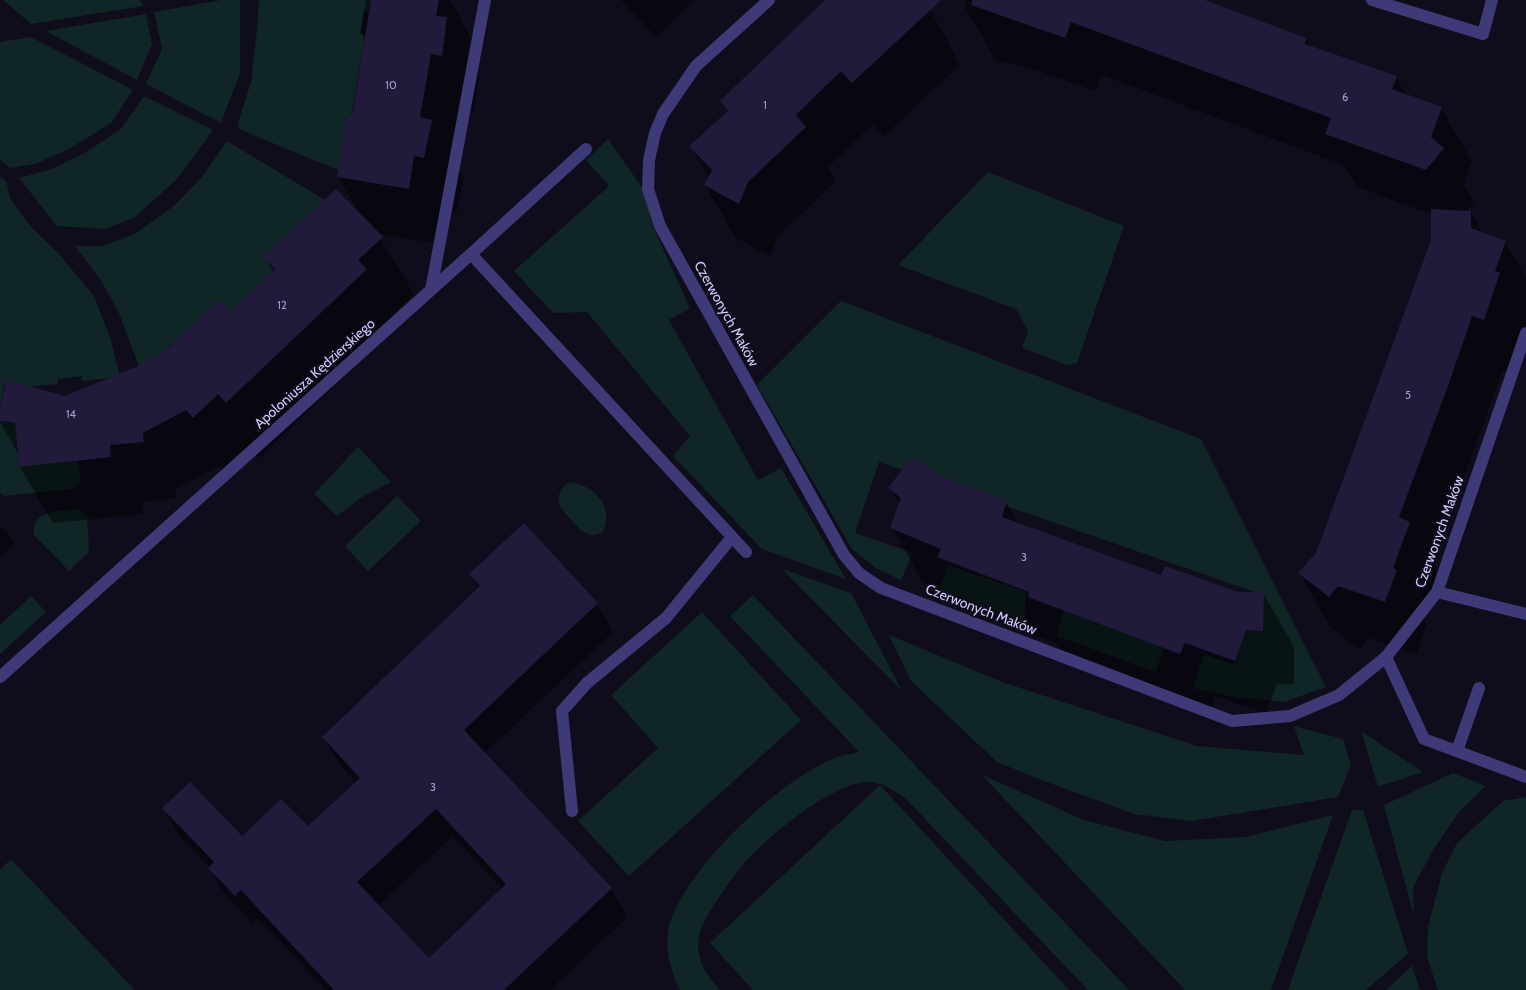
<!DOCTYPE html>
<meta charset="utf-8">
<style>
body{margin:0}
canvas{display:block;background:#0f0c1b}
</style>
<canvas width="1526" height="990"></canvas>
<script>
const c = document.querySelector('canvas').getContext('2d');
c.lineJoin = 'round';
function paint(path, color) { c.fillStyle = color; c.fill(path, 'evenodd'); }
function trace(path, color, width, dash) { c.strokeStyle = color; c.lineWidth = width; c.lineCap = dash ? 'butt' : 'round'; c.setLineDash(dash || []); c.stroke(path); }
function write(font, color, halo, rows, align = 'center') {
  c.font = font + ' Cabin,sans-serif'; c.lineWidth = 4; c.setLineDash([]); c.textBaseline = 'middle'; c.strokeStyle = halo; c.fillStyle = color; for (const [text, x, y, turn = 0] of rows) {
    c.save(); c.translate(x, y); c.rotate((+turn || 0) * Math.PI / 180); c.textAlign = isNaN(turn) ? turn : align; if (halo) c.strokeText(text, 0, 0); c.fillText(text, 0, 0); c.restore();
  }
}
paint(new Path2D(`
 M3 0H140L143 6 31 24Z
 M221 0H240V73L221 123 146 84 162 49 154 12Z
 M259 0H371L369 11 364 10 360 33 365 35 351 117 347 116 340 171 239 129 238 123 251 82 256 39Z
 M146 14 152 44 137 80 46 31Z
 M31 37 133 90 111 123 69 149 35 164 10 168 0 160V42Z
 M144 96 213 130 178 178 135 217 106 229 57 226 19 178 49 170 85 153 121 129Z
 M608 139 643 189 653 227 690 308 669 320 758 480 781 468 846 579 762 549 673 456 690 436 587 312 553 313 514 271 609 186 586 160Z
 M227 141 325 200 264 257 275 269 230 312 219 300 158 358 139 366 119 313 102 282 75 246H103L135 234 175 205 202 177Z
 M988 172 1124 226 1077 363 1067 365 1022 348 1028 331 1016 309 898 265Z
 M0 176 6 181 11 200 31 227 59 254 94 296 111 340 120 377 82 381V376L58 379V384L26 387 5 381 0 406Z
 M841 301 1201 439 1326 687 1284 702 1233 697 1193 688 1204 654 1234 665 1258 593 879 462 855 533 913 553 901 580 877 569 852 549 757 385Z
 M0 421 15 424 19 467 78 461 81 482 72 489 5 496 0 493Z
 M358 447 391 482 362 497 337 516 314 494Z
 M570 482C596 486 614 507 603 532 598 535 593 536 588 534 581 532 577 526 572 521 568 516 562 511 560 505 556 496 562 485 570 482Z
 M397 496 421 521 368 571 345 546Z
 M78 509 87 516 89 552 69 571 34 535C32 509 59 512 78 509Z
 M948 565 1026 592 1024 625 939 593Z
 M782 569 851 593 902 691Z
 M753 595 1129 990H1088L906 799C894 791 880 780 865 782 828 786 767 837 743 865 733 876 725 889 716 902 708 915 697 930 698 947 699 965 708 977 720 990H680C671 971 664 949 669 927 683 870 785 774 840 756 846 754 853 754 859 752L730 616Z
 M31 596 46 612 0 654V625Z
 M1065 606 1167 642 1155 672 1057 636Z
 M702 612 801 720 629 876 578 821 658 748 611 695Z
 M889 635 1002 682 1197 746 1304 755 1294 726 1343 739 1351 765 1338 797 1192 821 1134 814 1039 779 997 762 911 681Z
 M1361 731 1423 772 1378 787Z
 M1453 773 1486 786 1459 812 1435 847 1413 887 1414 916 1384 805Z
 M982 775 1084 820 1165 841 1246 837 1333 815 1271 990H1185Z
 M880 785 1069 990H753L710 943Z
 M1526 797V990H1438L1427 957 1428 927 1442 873 1457 843 1503 801Z
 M1352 810H1363L1408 954 1366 990H1288Z
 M11 859 131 986 135 990H0V870Z
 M1412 966 1420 990H1386Z`), '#102525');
paint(new Path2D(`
 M366 0H450L473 41 470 60 479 75 474 112 463 110 454 161 464 177 456 214 446 212 441 244 378 234 414 294 392 315 398 326 259 458 251 450 226 473 220 466 175 489 176 498 142 502 143 514 53 523 20 467 19 455 0 422V414L65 397 139 367 230 313 273 272 265 257 360 214 338 177 353 117 365 40 361 33Z
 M621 0H695L656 37Z
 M827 0H924L947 39 959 65 884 136 873 124 828 167 836 181 778 236 770 256 736 238 705 185 709 178 691 147 728 113 721 102Z
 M966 0H1200L1306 39 1310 47 1396 77 1406 95 1441 108 1472 161 1463 184 1474 202 1466 212H1471L1483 234 1505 242 1526 278V339L1514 373 1503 369 1478 439 1432 562 1440 576 1424 619 1427 624 1416 654 1369 638 1360 650 1330 626 1299 573 1317 553 1432 240V215L1358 187 1344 165 1102 75 1096 91 1021 65 997 62 966 9Z
 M944 479 1006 502 1019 525 1161 576 1238 593H1263L1294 647V684H1277L1266 714 1215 696 1211 707 1060 651 1056 643 969 611 962 598 923 582 892 528 900 505 890 488Z
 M0 526 8 534 14 544 0 558Z
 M471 575 597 604 613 632 484 754 611 889 627 917 550 990H326L258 918 252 923 226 896 210 868 180 836 164 808 242 837 308 828 356 783 340 765 324 737 479 589ZM453 836 502 889 429 960 378 905Z`), '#0007');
paint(new Path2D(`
 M371 0H439L436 16 447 17 442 56 431 54 420 117 432 120 424 158 414 156 409 189 337 177 347 116H352Z
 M825 0H941L852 83 841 71 796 115 806 127 748 182 739 204 704 185 712 170 689 146 728 111 720 101Z
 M972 0H1205L1306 38 1305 44 1397 76 1392 89 1442 107 1431 137 1444 148 1426 170 1325 134 1331 118 1071 22 1065 38 971 5Z
 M336 189 383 237 358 260 367 269 226 403 218 394 193 418 186 410 143 433 144 442 110 445 111 457 19 467 15 423 0 421V408L6 380 65 396 138 366 167 350 219 300 230 311 275 269 263 257Z
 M1431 209 1471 211V228L1506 241 1495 271 1500 273 1484 320 1472 316 1448 386 1399 517 1410 522 1393 568 1397 570 1385 602 1338 586 1329 597 1298 573 1316 553 1431 240Z
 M912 457 944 478 1007 501 1002 517 1161 575 1165 566 1238 592H1264L1263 631 1246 630 1235 661 1185 643 1180 654 1028 597 1029 592 937 557 941 549 890 528 901 498 888 488Z
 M524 523 598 603 464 730 612 888 504 990H334L241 890 235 896 208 868 214 862 162 808 190 782 242 836 281 799 308 826 360 778 322 737 480 586 469 574ZM436 809 506 884 429 958 357 882Z`), '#211a3b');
trace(new Path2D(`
 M1437 592 1526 614
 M1457 751 1479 688
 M572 811 562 711 587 683 666 618 732 537`), '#3e3a77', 12);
trace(new Path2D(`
 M769 0 696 66 663 114 655 133 649 160 648 189 660 226 844 555 859 573 881 588 1232 721 1290 716 1339 695 1386 657 1437 592 1526 333
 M1372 0 1483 34 1492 0
 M471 254 746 552
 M431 290 485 0
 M1386 657 1424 739 1526 777
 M0 677 471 254 586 149`), '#3e3a77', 12);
write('11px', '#a59ecc', null, [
 ["10",391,86],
 ["6",1345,98],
 ["1",765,106],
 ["12",282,306],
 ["5",1408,396],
 ["14",71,415],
 ["3",1024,558],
 ["3",433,788]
]);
write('14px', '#d1cafc', '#0f0c1b', [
 ["Czerwonych Maków",726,314,61],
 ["Apoloniusza Kędzierskiego",315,374,-42],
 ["Czerwonych Maków",1440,532,-70],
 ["Czerwonych Maków",981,610,21]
]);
</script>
